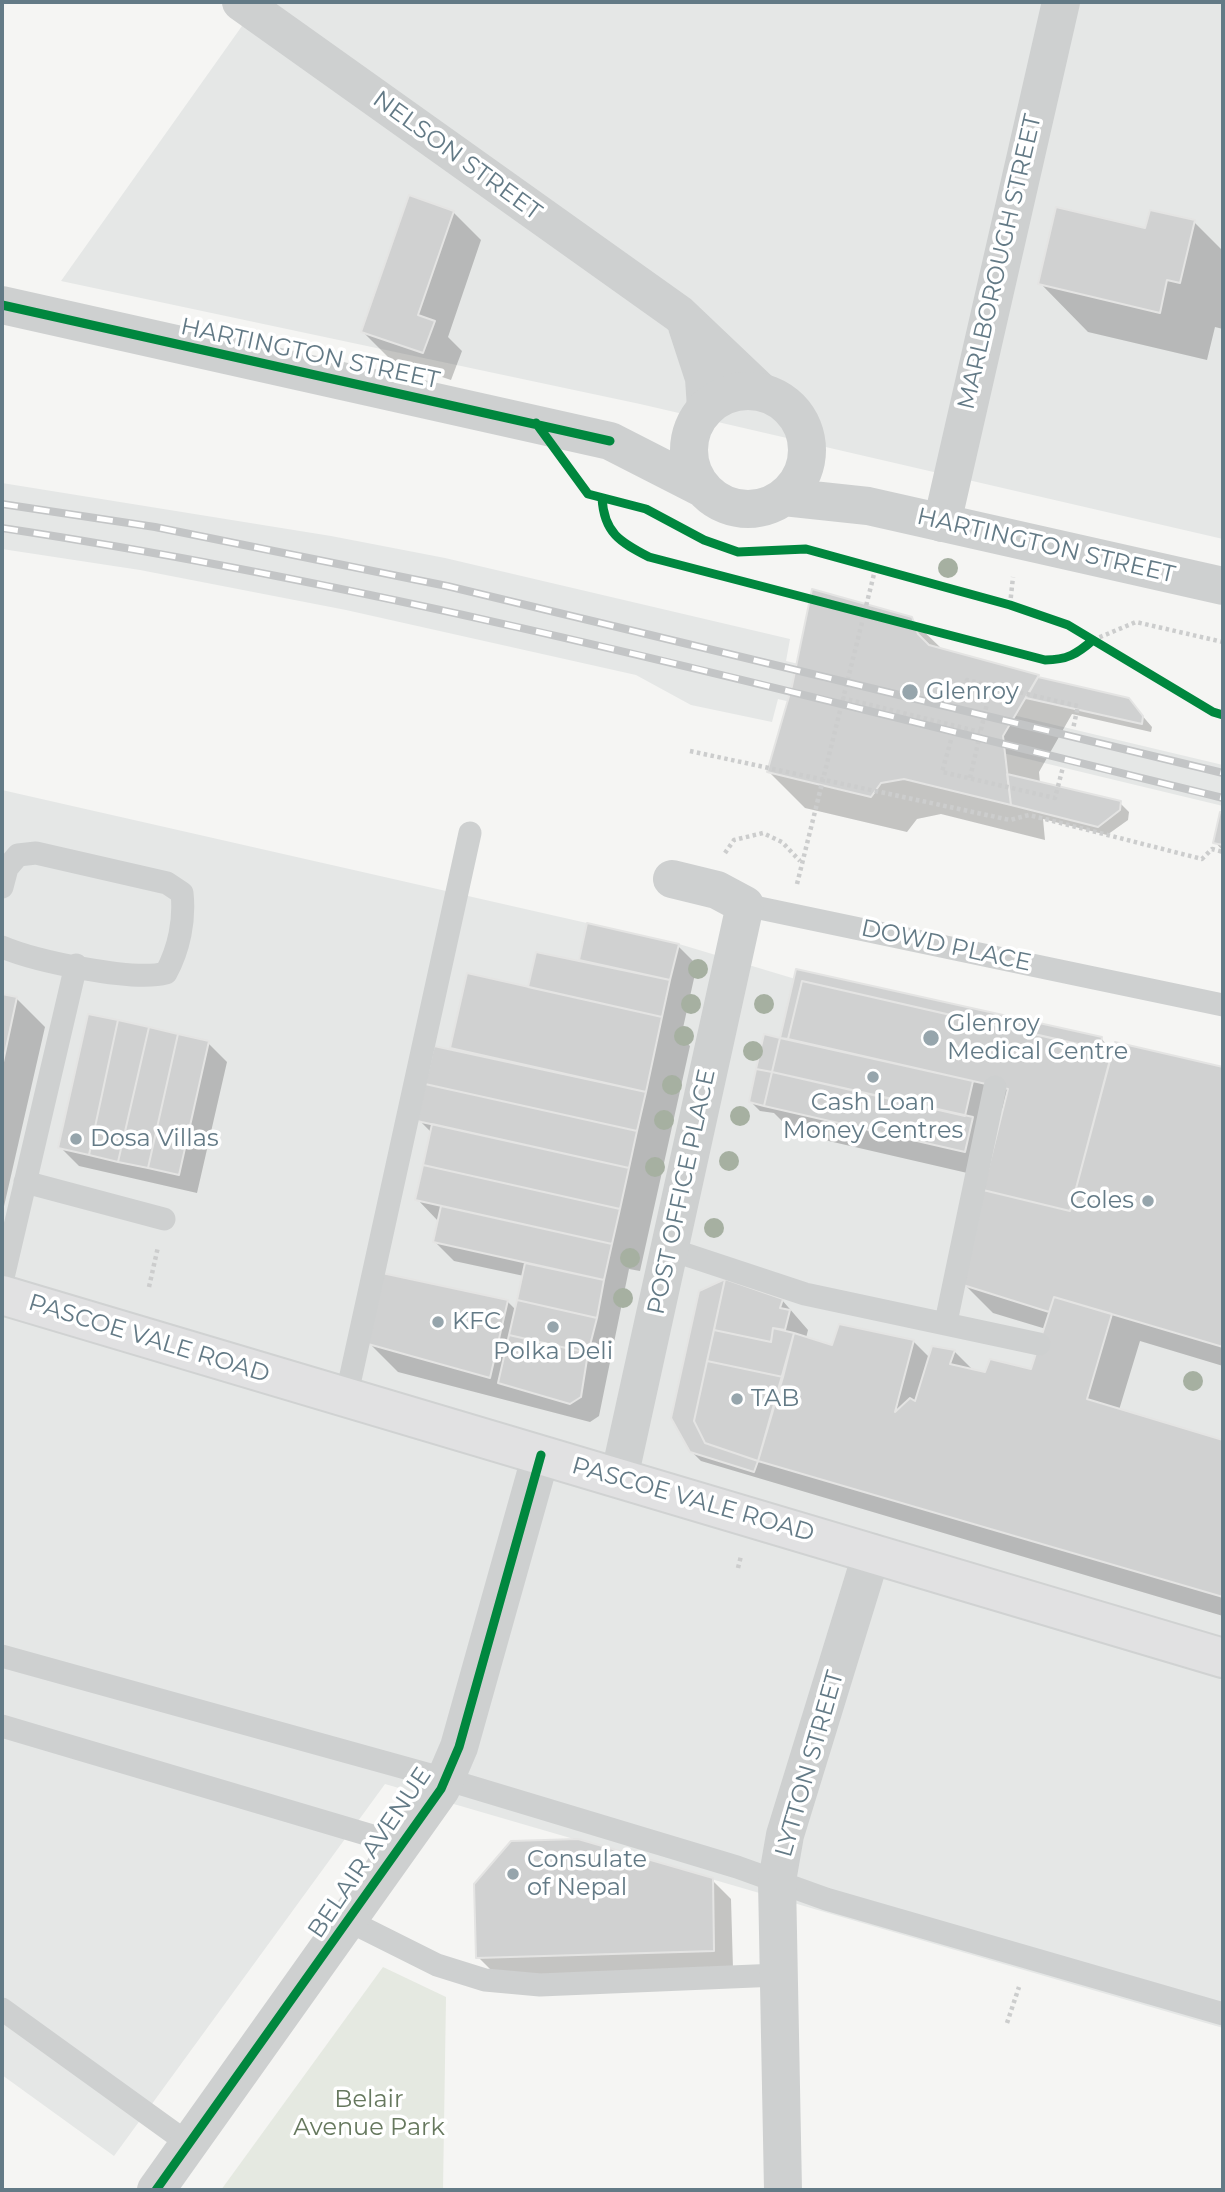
<!DOCTYPE html>
<style>
body{margin:0}
#map{position:relative;width:1225px;height:2192px;overflow:hidden;background:#f5f5f3;font-family:Montserrat,sans-serif}
canvas{display:block}
.frame{position:absolute;inset:0;border:4px solid #637a86;pointer-events:none}
</style>
<div id="map">
<canvas width="1225" height="2192"></canvas>
<div class="frame"></div>
</div>
<script>
const c = document.querySelector('canvas').getContext('2d');
c.lineJoin = 'round';
function paint(path, color) { c.fillStyle = color; c.fill(path, 'evenodd'); }
function trace(path, color, width, dash) { c.strokeStyle = color; c.lineWidth = width; c.lineCap = dash ? 'butt' : 'round'; c.setLineDash(dash || []); c.stroke(path); }
function write(font, color, halo, rows, align = 'center') {
  c.font = font + ' Montserrat,sans-serif'; c.lineWidth = 7; c.setLineDash([]); c.textBaseline = 'middle'; c.strokeStyle = halo; c.fillStyle = color; for (const [text, x, y, turn = 0] of rows) {
    c.save(); c.translate(x, y); c.rotate((+turn || 0) * Math.PI / 180); c.textAlign = isNaN(turn) ? turn : align; if (halo) c.strokeText(text, 0, 0); c.fillText(text, 0, 0); c.restore();
  }
}
paint(new Path2D(`
 M259 2H1223V539L640 404 61 281Z
 M2 483 331 536 445 558 790 639 786 661 1223 765V806L778 699 772 722 691 705 636 675 346 610 140 570 2 549Z
 M2 790 679 944 802 981 1112 1051 1115 1042 1223 1067V2028L385 1784 114 2156 2 2075Z`), '#e5e7e6');
paint(new Path2D(`
 M383 1967 446 1997 443 2190H221Z`), '#e5e9e1');
paint(new Path2D(`
 M453 212 481 240 448 337 462 351 451 380 391 360 363 332Z
 M1194 222 1223 251V329L1215 327 1207 360 1088 332 1040 283 1147 230Z
 M911 619 943 650 1041 679 1128 699 1152 727 1151 732 1072 714 1039 772 1040 783 1120 803 1129 812 1128 820 1107 835 1043 819 1045 840 941 814 917 819 907 832 805 808 769 772Z
 M1221 814 1223 815V851L1215 842Z
 M588 925 678 946 697 965 681 1037 690 1046 640 1271 629 1269 599 1416 590 1422 398 1372 370 1344 507 1301 516 1310 524 1276 454 1261 435 1242 439 1222 417 1199 432 1133 419 1120 451 1050 468 975 533 990 580 962Z
 M797 971 1102 1039 1113 1054 1116 1044 1223 1068V1366L1140 1341 1119 1410 1223 1441V1616L701 1461 691 1451 701 1292 725 1281 782 1300 808 1330 806 1338 833 1347 914 1342 930 1358 954 1351 974 1371 986 1374 1033 1371 1046 1329 993 1313 965 1285 989 1178 794 1133 774 1113 760 1111 751 1102 784 1040 782 1037ZM1001 1108 1005 1109 997 1143 993 1139Z
 M2 996 17 999 45 1027 2 1215Z
 M208 1043 227 1062 197 1193 79 1166 60 1147Z
 M712 1880 731 1899 733 1969 497 1976 478 1957Z`), '#0003');
const building = new Path2D(`
 M409 195 454 211 418 315 435 321 423 353 361 332Z
 M1056 207 1145 228 1150 210 1195 220 1180 283 1167 280 1160 313 1038 284Z
 M812 589 912 617 918 634 929 645 1039 675 1003 736 1011 805 904 779 881 783 871 797 767 772 792 686Z
 M1038 677 1129 698 1143 716 1142 724 1026 698Z
 M1007 774 1121 801 1120 810 1098 827 1011 805Z
 M1220 812 1223 813V845L1213 843Z
 M587 923 679 944 670 980 579 960Z
 M536 952 670 980 662 1017 528 987Z
 M796 969 1102 1037 1100 1049 802 981 788 1039 780 1038Z
 M467 973 662 1017 646 1092 450 1048Z
 M802 981 1112 1052 1070 1211 983 1190 1008 1089 788 1039Z
 M2 994 17 997 2 1067Z
 M88 1014 118 1020 89 1155 58 1148Z
 M118 1020 149 1027 118 1162 89 1155Z
 M149 1027 178 1034 148 1168 118 1162Z
 M178 1034 209 1041 179 1175 148 1168Z
 M764 1034 780 1038 772 1072 756 1069Z
 M780 1038 973 1081 965 1116 772 1072Z
 M1115 1042 1223 1067V1347L1054 1297 1049 1312 963 1285 983 1190 1070 1211Z
 M434 1046 646 1092 637 1131 425 1084Z
 M756 1069 772 1072 764 1106 749 1102Z
 M772 1072 973 1117 965 1152 764 1106Z
 M425 1084 637 1131 629 1168 417 1121Z
 M432 1124 629 1168 620 1209 423 1165Z
 M423 1165 620 1209 612 1244 415 1200Z
 M441 1206 612 1244 604 1280 433 1242Z
 M525 1263 604 1280 597 1318 517 1300Z
 M382 1273 508 1300 490 1378 368 1344Z
 M725 1279 694 1421 705 1443 758 1461 754 1472 690 1452 671 1418 699 1291Z
 M725 1279 783 1299 780 1308 790 1310 785 1330 773 1328 771 1342 714 1330Z
 M1054 1297 1112 1314 1087 1399 1223 1440V1597L758 1461 794 1333 832 1345 839 1324 914 1340 895 1412 910 1398 915 1401 932 1346 955 1350 950 1364 985 1372 990 1359 1031 1369Z
 M517 1300 597 1318 588 1353 509 1335Z
 M773 1328 794 1333 783 1377 707 1361 714 1330 771 1342Z
 M509 1335 588 1353 581 1397 570 1404 498 1383Z
 M707 1361 783 1377 758 1461 705 1443 694 1421Z
 M578 1839 713 1878 714 1951 476 1958 474 1884 511 1841Z`);
paint(building, '#d0d1d1');
trace(building, '#e4e4e3', 2);
const primary = new Path2D(`
 M2 1295 1223 1658`);
trace(primary, '#d0d2d2', 42);
trace(new Path2D(`
 M1010 605 1013 577
 M1093 640 1136 622 1223 642
 M842 698 980 732
 M961 702 967 680 1078 706 1073 729
 M951 740 942 772 1055 798 1063 767
 M690 751 1010 820 1029 815 1202 859 1212 849 1223 852
 M970 778 991 686
 M725 853 734 840 763 833 782 842 800 861
 M797 884 876 566
 M149 1287 158 1247
 M738 1568 741 1556
 M1007 2023 1019 1987`), '#cccdcd', 4.5, [3.5, 3.5]);
trace(new Path2D(`
 M2 887 7 868 18 855 36 853 167 883 182 893C185 920 179 949 166 973 133 982 35 961 2 947
 M745 905 1223 1005
 M25 1182 164 1219
 M669 1249 805 1294 1039 1344
 M2 1282 76 965
 M946 1322 995 1087
 M346 1398 470 833
 M2 1656 445 1779 737 1867 826 1899 1223 2014
 M2 1726 403 1845
 M349 1921 437 1965 485 1980 540 1985 778 1975
 M2 2009 189 2144`), '#ced0d0', 23);
trace(new Path2D(`
 M241 2 679 314 760 391
 M687 326 704 378 706 408
 M942 523 1061 2
 M619 1478 745 905 717 890 672 879
 M783 2190 777 1881 785 1835 872 1552`), '#ced0d0', 38);
trace(new Path2D(`
 M2 305 610 441 702 488
 M689 450a59 59 0 1 1 118 0a59 59 0 1 1-118 0Z
 M784 497 868 506 1223 586
 M156 2190 441 1789 459 1747 541 1455`), '#ced0d0', 38);
trace(primary, '#e1e1e2', 38);
const rail = new Path2D(`
 M2 504 155 527 447 586 1223 773
 M2 528C414 590 818 700 1223 798`);
trace(rail, '#c3c5c6', 8);
trace(rail, '#fff', 5, [16]);
trace(new Path2D(`
 M2 305 610 441
 M536 423 588 494 646 509 704 540 738 552 806 549 1010 605 1068 625 1213 712 1223 715
 M602 498C604 533 620 542 649 557L1045 660C1067 660 1077 654 1093 640
 M156 2190 441 1789 459 1747 541 1455`), '#00873e', 9);
c.fillStyle = '#a6b0a1';
for (const [x, y] of [
 [948,568],
 [698,969],
 [691,1004],
 [764,1004],
 [684,1036],
 [753,1051],
 [672,1085],
 [740,1116],
 [664,1120],
 [729,1161],
 [655,1167],
 [714,1228],
 [630,1258],
 [623,1298],
 [1193,1381]
]) { c.beginPath(); c.arc(x, y, 10, 0, 2 * Math.PI); c.fill(); }
for (const [x, y, r, color] of [
 [910,692,9,"#96a5ac"],
 [931,1038,9,"#96a5ac"],
 [873,1077,7,"#96a5ac"],
 [76,1139,7,"#96a5ac"],
 [1148,1201,7,"#96a5ac"],
 [438,1322,7,"#96a5ac"],
 [553,1327,7,"#96a5ac"],
 [737,1399,7,"#96a5ac"],
 [513,1874,7,"#96a5ac"]
]) { const dot = new Path2D(); dot.arc(x, y, r, 0, 2 * Math.PI); c.fillStyle = color; c.fill(dot); trace(dot, '#fff', 2.5); }
write('24px', '#637a86', '#fff', [
 ["NELSON STREET",457,156,36],
 ["MARLBOROUGH STREET",1000,262,-77],
 ["HARTINGTON STREET",310,354,12],
 ["HARTINGTON STREET",1046,546,13],
 ["DOWD PLACE",946,946,12],
 ["POST OFFICE PLACE",682,1192,-78],
 ["PASCOE VALE ROAD",149,1339,17],
 ["PASCOE VALE ROAD",693,1500,16],
 ["LYTTON STREET",810,1764,-74],
 ["BELAIR AVENUE",370,1853,-56]
]);
write('24px', '#637a86', '#fff', [
 ["Glenroy",926,692],
 ["Glenroy",947,1024],
 ["Medical Centre",947,1052],
 ["Cash Loan",873,1103,"center"],
 ["Money Centres",873,1131,"center"],
 ["Dosa Villas",90,1139],
 ["Coles",1134,1201,"right"],
 ["KFC",452,1322],
 ["Polka Deli",553,1352,"center"],
 ["TAB",751,1399],
 ["Consulate",527,1860],
 ["of Nepal",527,1888]
], 'left');
write('24px', '#66785e', '#fff', [
 ["Belair",369,2100],
 ["Avenue Park",369,2128]
]);
</script>
